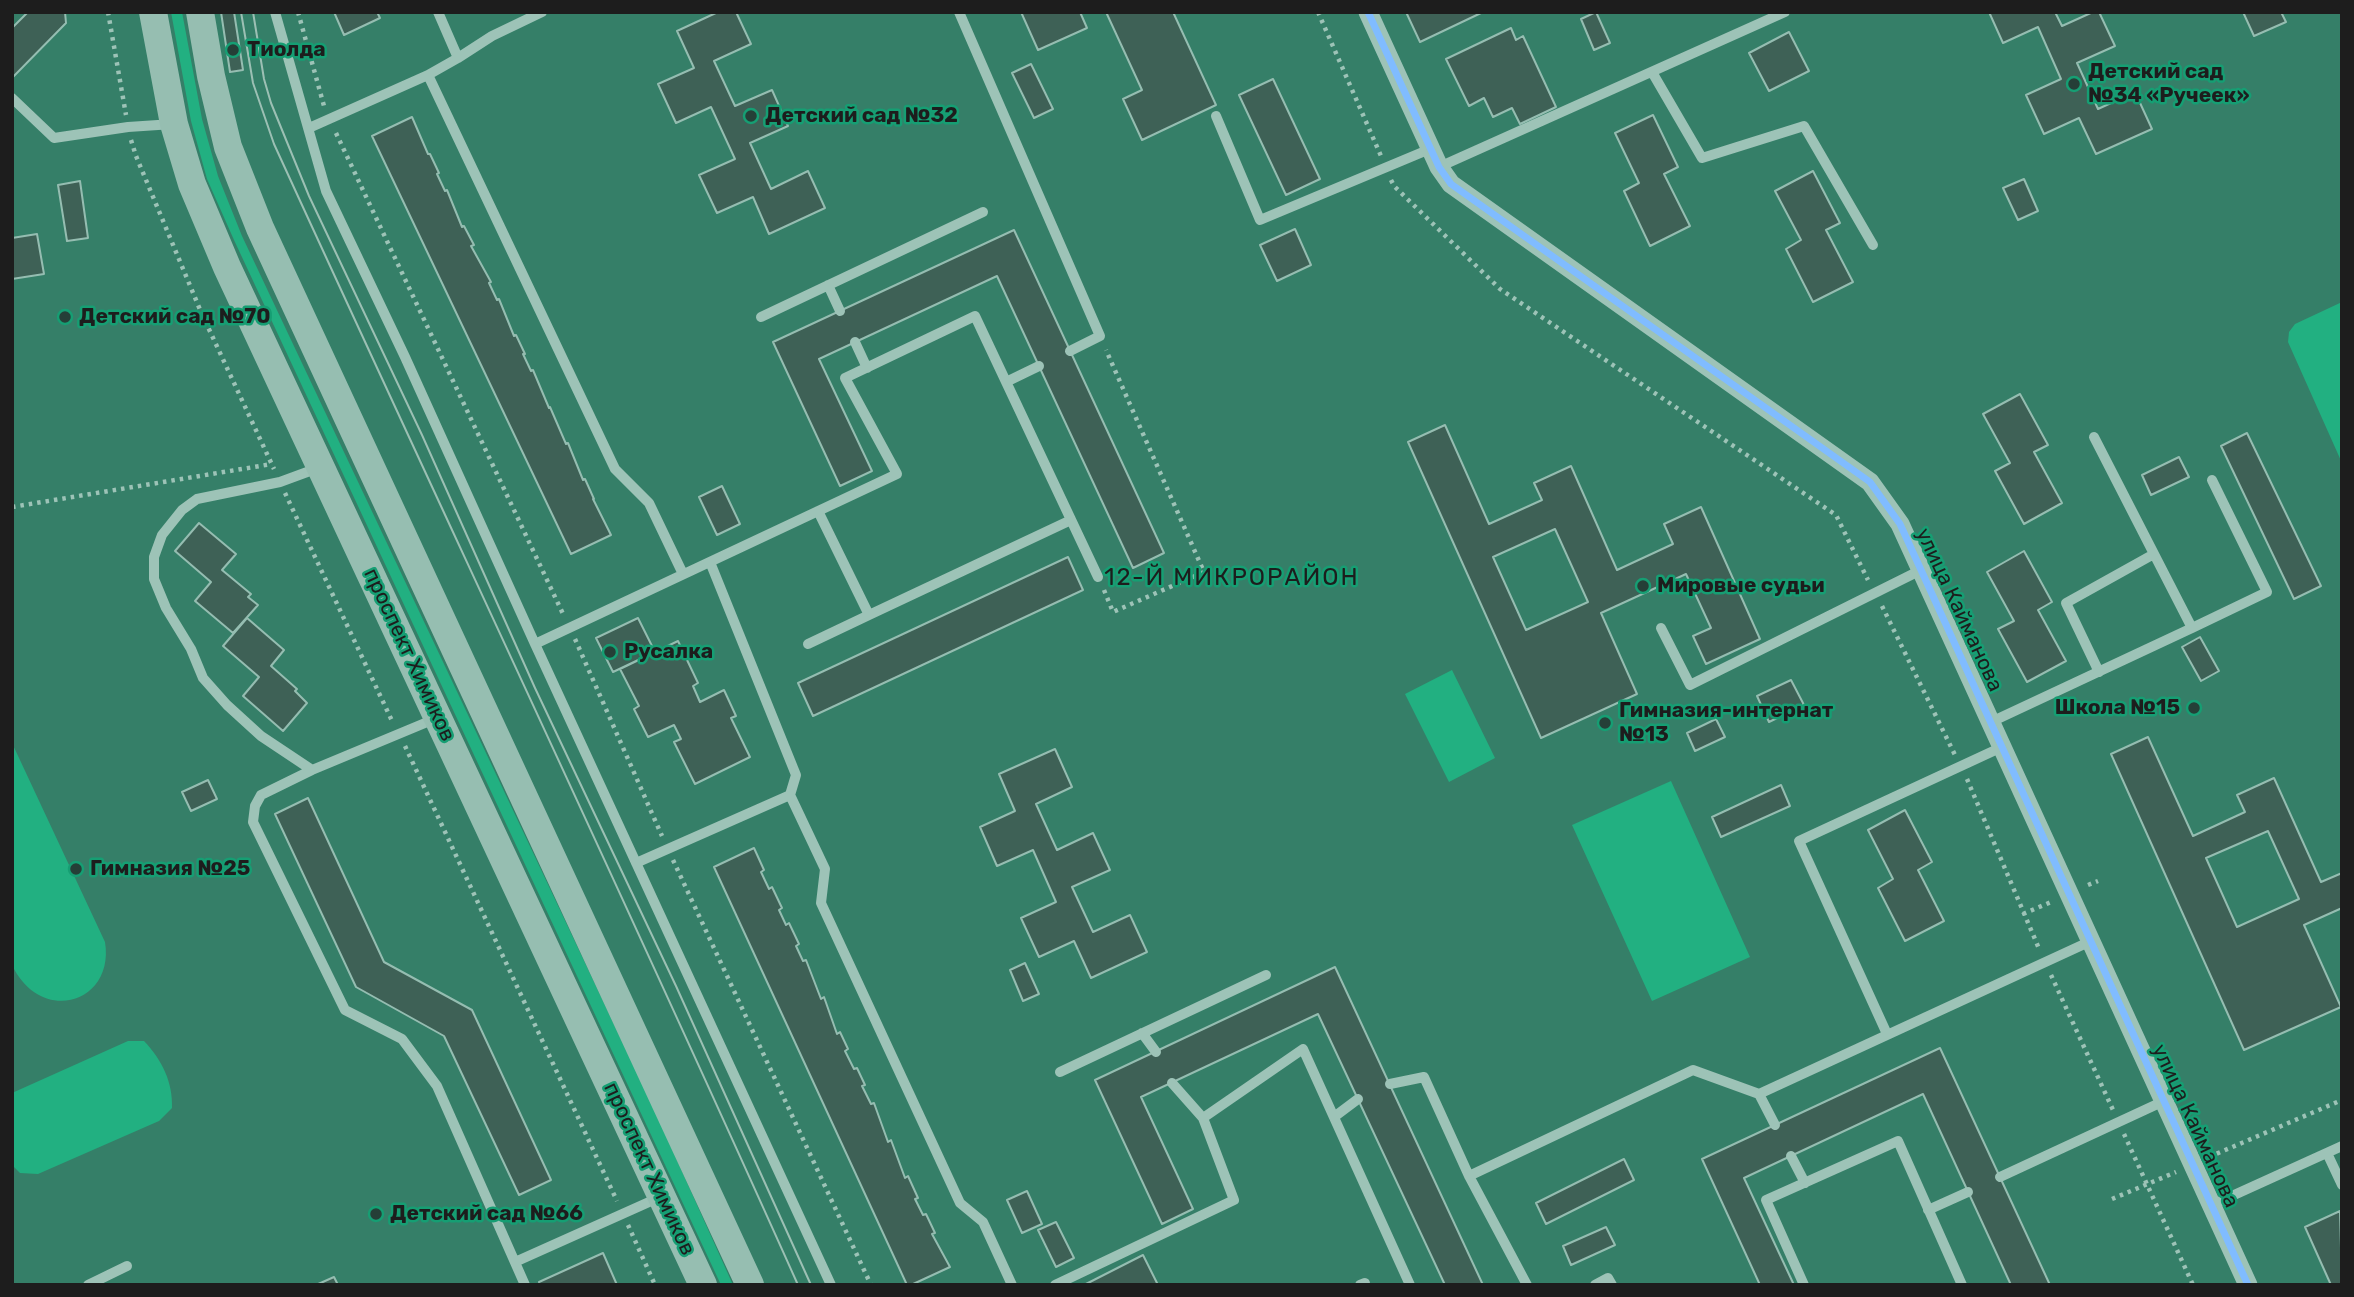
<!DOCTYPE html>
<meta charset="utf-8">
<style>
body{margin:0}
#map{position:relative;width:2354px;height:1297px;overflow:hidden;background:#357f68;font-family:Rubik,sans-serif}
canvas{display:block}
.frame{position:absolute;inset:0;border:14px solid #1d1d1d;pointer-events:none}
</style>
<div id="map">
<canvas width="2354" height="1297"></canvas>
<div class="frame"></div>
</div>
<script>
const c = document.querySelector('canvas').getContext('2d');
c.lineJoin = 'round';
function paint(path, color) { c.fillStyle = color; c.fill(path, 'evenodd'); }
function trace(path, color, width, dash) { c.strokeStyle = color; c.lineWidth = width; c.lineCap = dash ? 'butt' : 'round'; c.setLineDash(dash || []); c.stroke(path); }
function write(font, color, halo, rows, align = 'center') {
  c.font = font + ' Rubik,sans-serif'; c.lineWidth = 5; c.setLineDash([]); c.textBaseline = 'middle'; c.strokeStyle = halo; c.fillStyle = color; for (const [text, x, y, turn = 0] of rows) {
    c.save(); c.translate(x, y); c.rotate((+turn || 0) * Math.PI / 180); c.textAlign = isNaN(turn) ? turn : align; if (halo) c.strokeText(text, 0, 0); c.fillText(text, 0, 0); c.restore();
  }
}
paint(new Path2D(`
 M171 12H182L202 119 218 176 242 236 654 1109 733 1285H721L234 240 207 179 191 121Z
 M2342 302V463L2288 342 2289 332 2295 324Z
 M1452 670 1495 758 1449 782 1405 694Z
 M12 743 105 942C115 1003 41 1026 12 965Z
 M1671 781 1750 957 1652 1001 1572 825Z
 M128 1041H144C162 1060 173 1082 172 1108L159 1121 38 1174 20 1173 12 1165V1093Z`), '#22b081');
const building = new Path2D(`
 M28 12H65L66 23 12 78V28Z
 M221 12H234L243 70 230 72Z
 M334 12H377L380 18 344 35Z
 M718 12H736L751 44 714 61 735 106 772 90 788 126 750 143 771 189 808 171 825 208 769 234 753 197 717 213 699 175 735 159 711 107 676 123 658 84 694 68 677 31Z
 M1021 12H1080L1087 28 1038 50Z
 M1106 12H1173L1216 105 1142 140 1123 99 1142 90Z
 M1406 12H1481V13L1420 42Z
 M1596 12 1610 43 1594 50 1581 19Z
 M1989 12H2055L2062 26 2093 12H2099L2115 46 2077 63 2098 109 2135 92 2152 129 2096 154 2079 118 2044 134 2026 95 2061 79 2038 27 2003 43Z
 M2243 12H2281L2286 22 2254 36Z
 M1511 28 1516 40 1523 36 1556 107 1520 124 1512 108 1493 117 1484 98 1469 106 1446 59Z
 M1789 32 1809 71 1769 91 1749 53Z
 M1031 64 1053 109 1034 118 1012 73Z
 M1273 79 1320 179 1286 195 1239 95Z
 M1653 115 1678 167 1664 174 1690 226 1650 246 1624 191 1639 183 1615 133Z
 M412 117 428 154H430L439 173 437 174 445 191 447 190 462 227 464 226 474 245 471 246 491 282 489 283 497 300 499 299 514 336 516 335 525 354H523L531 371 533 370 549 408 550 407 566 444 568 443 583 480 585 479 594 499H593L611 535 571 554 372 136Z
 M1813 171 1840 223 1826 230 1853 282 1813 302 1786 249 1801 240 1775 191Z
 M2024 179 2038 211 2018 220 2003 188Z
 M80 181 88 238 67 241 58 185Z
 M1295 229 1311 265 1277 281 1260 245Z
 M1014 230 1164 553 1133 568 997 276 819 359 872 471 840 486 773 342Z
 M37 234 44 274 12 279V238Z
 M2020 394 2048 445 2034 452 2062 503 2024 524 1995 471 2010 463 1983 414Z
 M1445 425 1489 524 1542 500 1534 483 1571 466 1617 570 1673 544 1664 524 1701 507 1760 639 1706 664 1693 636 1711 628 1686 574 1601 613 1637 694 1541 738 1408 442ZM1555 529 1588 602 1526 630 1493 557Z
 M2247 433 2321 586 2294 599 2221 446Z
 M2179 457 2189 477 2151 495 2142 475Z
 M722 486 740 524 717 535 699 497Z
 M199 523 236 554 222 570 251 594 248 597 258 605 233 633 195 601 211 582 175 551Z
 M2024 551 2052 602 2038 610 2066 661 2027 682 1998 629 2014 621 1987 572Z
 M1068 557 1083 590 813 716 798 683Z
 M247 618 284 650 271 666 297 689 295 691 307 703 283 731 243 696 259 677 223 646Z
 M638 618 655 652 613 672 596 638Z
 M2200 637 2219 671 2201 681 2182 647Z
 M678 641 698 683 693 686 700 702 724 690 736 716 731 718 750 757 695 784 674 742 681 739 674 725 648 737 634 709 639 706 620 669Z
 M1791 680 1804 705 1769 722 1757 696Z
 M1716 719 1725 737 1695 751 1687 733Z
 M2148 737 2193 836 2245 812 2237 795 2274 778 2321 882 2342 873V908L2304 925 2341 1007 2244 1050 2111 754ZM2268 831 2299 899 2237 927 2206 858Z
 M1055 749 1072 787 1036 804 1057 850 1093 833 1110 870 1072 887 1093 932 1130 915 1147 952 1091 978 1074 941 1039 957 1021 918 1056 902 1033 850 997 866 980 827 1015 811 999 774Z
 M208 780 217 799 191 811 182 792Z
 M1781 785 1790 806 1721 837 1712 817Z
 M308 798 384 962 472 1010 551 1180 519 1195 444 1036 356 987 275 814Z
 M1905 810 1932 862 1918 870 1944 921 1905 941 1878 888 1893 879 1868 830Z
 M754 848 764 870 761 872 769 889 772 887 782 908 779 910 786 925 789 923 799 944 796 946 803 961 806 960 821 999 824 997 837 1034 840 1032 848 1049 845 1051 854 1069 857 1068 865 1085 862 1086 871 1104 874 1103 888 1142 891 1140 905 1178 908 1176 918 1198 915 1199 923 1215 926 1214 935 1233 932 1234 950 1267 911 1285H907L714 867Z
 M1025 963 1039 994 1023 1001 1010 970Z
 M1335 967 1483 1285H1445L1318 1014 1141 1097 1193 1209 1162 1224 1095 1080Z
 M1940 1048 2050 1285H2011L1923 1094 1744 1178 1794 1285H1760L1702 1159Z
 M1624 1159 1634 1180 1546 1224 1536 1203Z
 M1027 1191 1042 1224 1022 1233 1007 1200Z
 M2340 1211 2342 1285H2331L2305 1227Z
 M1056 1222 1074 1258 1056 1267 1038 1230Z
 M1606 1227 1615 1245 1571 1265 1563 1246Z
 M603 1253 617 1285H540L539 1282Z
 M1143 1255 1158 1285H1084Z
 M334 1277 338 1285H316Z`);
paint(building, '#3e6156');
trace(building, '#95bdb1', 2);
trace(new Path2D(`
 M108 12 126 115
 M298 12 324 106
 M1318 12 1381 156
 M336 133 564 616
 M131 140 136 156 201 312 274 469
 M1391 180 1394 186 1500 289 1836 515 1868 580
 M285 493 393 723
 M12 507 272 464
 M1104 590 1113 612 1204 572 1106 350
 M1882 606 1955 755
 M575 639 662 836
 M405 746 617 1201
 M1967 779 2040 951
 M673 860 871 1285
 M2088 885 2098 881
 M2023 914 2051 902
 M2051 975 2113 1110
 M2124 1134 2193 1285
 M2209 1157 2342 1100
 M2112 1199 2176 1172
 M628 1225 655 1285`), '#9dc3b7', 4.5, [3.5, 5]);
trace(new Path2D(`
 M275 12 326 191 405 357 535 644 831 1285
 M438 12 458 58 492 36 542 12
 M959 12 1100 336 1070 351
 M1652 72 1702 158 1804 126 1873 245
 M428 75 458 58
 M12 98 54 138 128 127 173 124
 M1216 116 1260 220 1430 149
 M309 128 428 75 615 469 649 503 683 574
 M1439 167 1785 12
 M828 285 840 311
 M761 317 983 212
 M855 342 867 368
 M1006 382 1039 366
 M318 468 280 482 197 499 182 510 162 535 154 557V579L166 608 191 649 203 678 227 705 261 736 312 770 437 718
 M818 511 869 615 1071 520
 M710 562 796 775 790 795 825 869 821 903 960 1203 983 1222 1012 1285
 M1661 628 1690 685 1921 570
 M2192 628 2267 592 2212 480
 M535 644 897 474 845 378 975 316 1098 577
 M808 644 869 615
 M2099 672 2066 603 2154 554
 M1991 722 2192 628 2094 437
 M312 770 261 795 255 806 253 822 345 1010 402 1039 437 1086 525 1285
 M636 863 790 795
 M1142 1033 1156 1052
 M1887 1034 1799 841 2002 747
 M1060 1072 1266 975
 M1172 1083 1203 1118
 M1390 1084 1424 1077 1469 1176 1527 1285
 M1759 1094 1775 1125
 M1334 1117 1358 1099
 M2327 1153 2342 1185
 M1791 1156 1805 1183
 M1469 1176 1693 1070 1759 1094 2091 941
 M2000 1177 2164 1101
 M2212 1205 2342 1146
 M1928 1210 1968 1192
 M515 1262 658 1198
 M88 1285 127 1266
 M1055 1285 1234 1200 1203 1118 1303 1049 1410 1285
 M1360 1285 1365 1283
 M1595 1285 1608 1278 1612 1285
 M1804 1285 1766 1200 1898 1141 1962 1285`), '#9dc3b7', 10);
trace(new Path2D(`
 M1368 12 1439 167 1451 184 1870 482 1900 524 2248 1285`), '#9dc3b7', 19);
trace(new Path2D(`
 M153 12 174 124 192 184 227 267 703 1285
 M200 12 211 76 228 147 260 228 750 1285`), '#96beb1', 28);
trace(new Path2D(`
 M241 12 253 83 274 144C448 524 627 903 798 1285
 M253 12 264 79 271 103 309 196 422 435 535 688 676 986 811 1285`), '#9cc0b4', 2);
trace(new Path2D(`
 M1368 12 1439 167 1451 184 1870 482 1900 524 2248 1285`), '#80bcff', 7);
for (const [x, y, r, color] of [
 [233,50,7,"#253f37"],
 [2074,84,7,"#253f37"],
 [751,116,7,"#253f37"],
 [65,317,7,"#253f37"],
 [1643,586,7,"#253f37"],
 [610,652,7,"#253f37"],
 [2194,708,7,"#253f37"],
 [1605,723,7,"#253f37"],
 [76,869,7,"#253f37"],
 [376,1214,7,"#253f37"]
]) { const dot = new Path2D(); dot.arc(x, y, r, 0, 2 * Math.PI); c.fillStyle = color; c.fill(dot); trace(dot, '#169e73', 2.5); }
write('bold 21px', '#1d1d1d', '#169e73', [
 ["Тиолда",247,50],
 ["Детский сад",2088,72],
 ["№34 «Ручеек»",2088,96],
 ["Детский сад №32",765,116],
 ["Детский сад №70",79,317],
 ["Мировые судьи",1657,586],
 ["Русалка",624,652],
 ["Школа №15",2180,708,"right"],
 ["Гимназия-интернат",1619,711],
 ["№13",1619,735],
 ["Гимназия №25",90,869],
 ["Детский сад №66",390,1214]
], 'left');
write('21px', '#1d1d1d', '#169e73', [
 ["улица Кайманова",1959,610,65],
 ["проспект Химиков",409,655,65],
 ["улица Кайманова",2195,1126,65],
 ["проспект Химиков",649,1169,65]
]);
c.letterSpacing = '2px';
write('24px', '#1d1d1d', '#169e73', [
 ["12-Й МИКРОРАЙОН",1232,578]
]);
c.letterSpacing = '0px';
</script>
